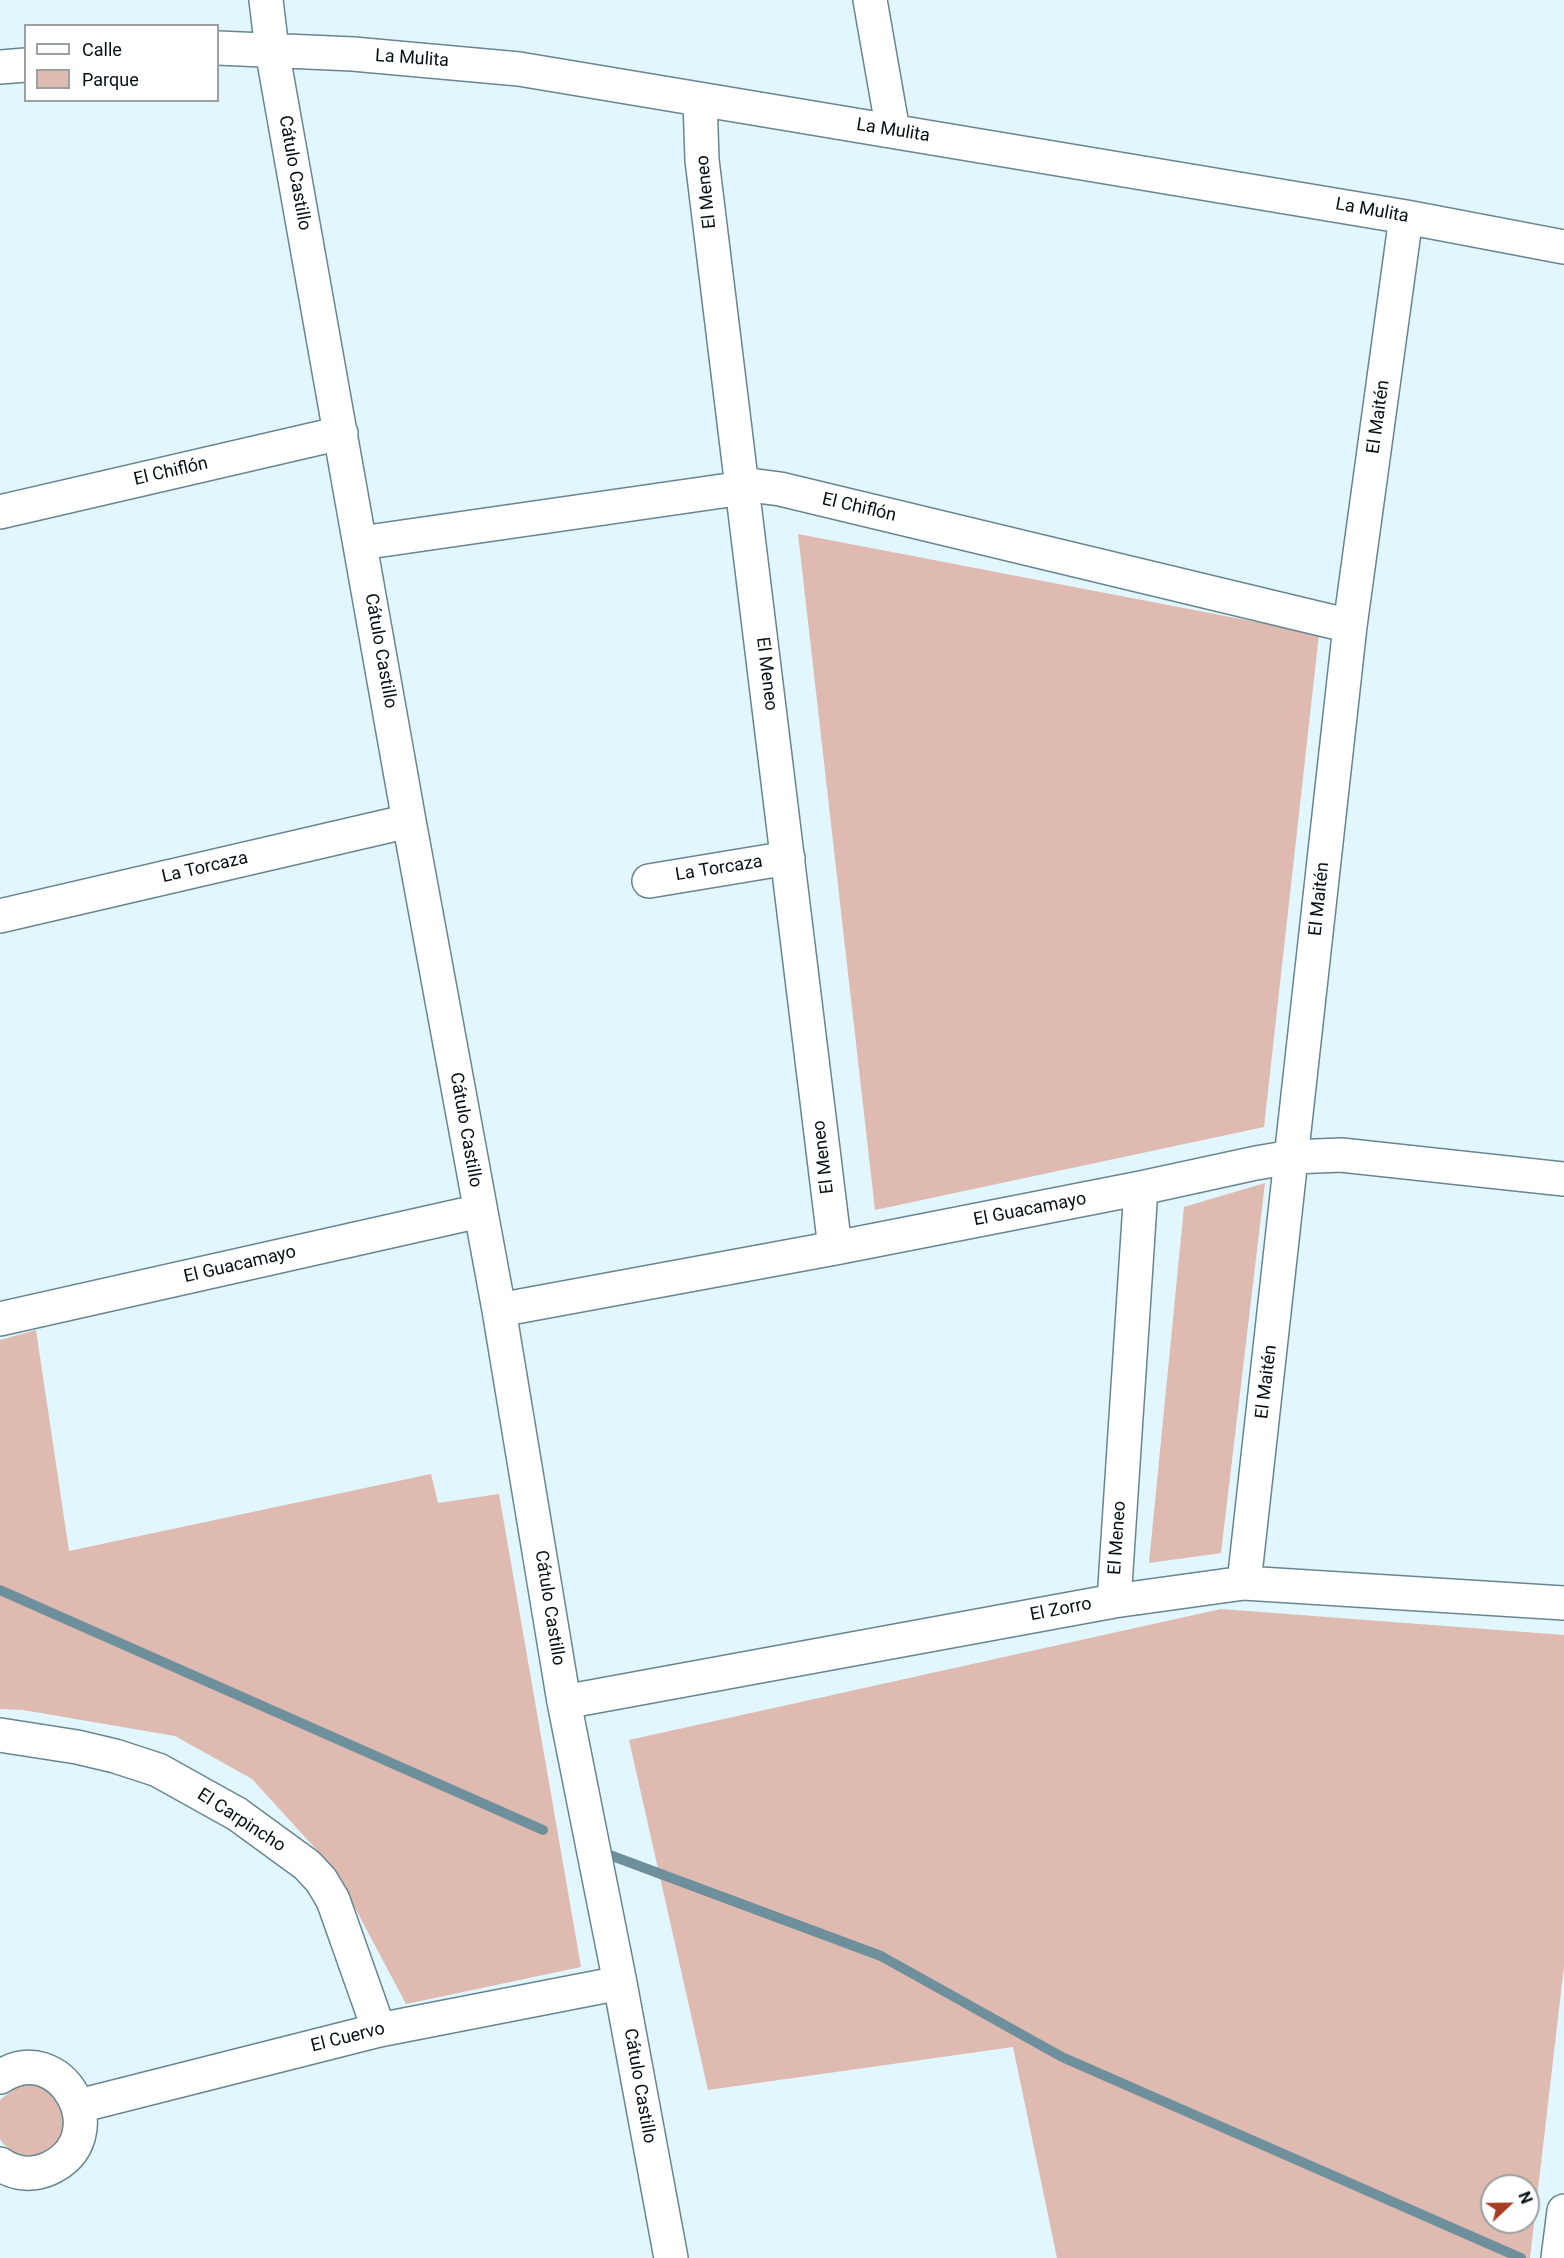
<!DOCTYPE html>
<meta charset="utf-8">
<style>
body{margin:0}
#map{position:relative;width:1564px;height:2258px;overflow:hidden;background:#e2f6fe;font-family:Roboto,sans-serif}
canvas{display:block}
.legend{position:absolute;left:24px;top:24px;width:195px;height:78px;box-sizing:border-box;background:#fff;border:2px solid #9ba0a2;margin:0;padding:8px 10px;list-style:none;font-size:18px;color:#061116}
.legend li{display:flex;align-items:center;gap:12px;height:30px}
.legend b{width:30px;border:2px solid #9ba0a2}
.north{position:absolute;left:1480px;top:2174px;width:60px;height:60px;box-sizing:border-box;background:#fff;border:2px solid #9ba0a2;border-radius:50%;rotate:68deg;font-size:16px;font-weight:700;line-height:24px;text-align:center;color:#061116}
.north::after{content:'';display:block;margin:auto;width:21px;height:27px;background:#a53c23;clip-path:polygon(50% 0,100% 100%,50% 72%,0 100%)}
</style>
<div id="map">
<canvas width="1564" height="2258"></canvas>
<ul class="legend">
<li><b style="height:8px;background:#fff"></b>Calle</li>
<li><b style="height:16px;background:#debab0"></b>Parque</li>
</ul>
<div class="north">N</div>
</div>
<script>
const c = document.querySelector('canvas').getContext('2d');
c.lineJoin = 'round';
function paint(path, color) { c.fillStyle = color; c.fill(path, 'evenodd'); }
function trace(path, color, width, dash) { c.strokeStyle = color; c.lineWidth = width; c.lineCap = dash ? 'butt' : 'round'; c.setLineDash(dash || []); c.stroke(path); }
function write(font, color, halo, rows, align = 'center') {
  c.font = font + ' Roboto,sans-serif'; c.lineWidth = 6; c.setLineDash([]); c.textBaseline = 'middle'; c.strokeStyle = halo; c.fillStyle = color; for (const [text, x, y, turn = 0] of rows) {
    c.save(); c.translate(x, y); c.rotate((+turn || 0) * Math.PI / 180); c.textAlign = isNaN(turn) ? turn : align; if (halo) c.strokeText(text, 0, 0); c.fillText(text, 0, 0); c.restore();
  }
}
paint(new Path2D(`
 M798 534 1319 634 1264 1127 875 1210Z
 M1265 1183 1221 1553 1149 1563 1184 1207Z
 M36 1330 69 1551 431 1474 438 1503 499 1494 581 1967 406 2004 335 1870 252 1779 175 1736 23 1710 0 1709V1340Z
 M1221 1609 1564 1635V1966L1530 2258H1057L1013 2047 708 2090 629 1740ZM1492 2186H1528V2222H1492Z
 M28 2084 49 2089 64 2108C64 2116 66 2128 62 2136 49 2160 15 2163 0 2139V2100L17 2087Z`), '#debab0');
trace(new Path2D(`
 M0 1590 543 1830
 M607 1854 881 1956 1062 2057 1521 2258`), '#6e909c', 10);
const minor = new Path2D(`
 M266 0 272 50 409 821 499 1310 564 1702 620 1983 671 2258
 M870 0 893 131
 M218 48 353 54 519 69 1406 217 1564 247
 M0 67 26 65
 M700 100 702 160 835 1248
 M0 512 341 433
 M361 543 757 486 780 489 1350 626
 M649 881 788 858
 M0 916 409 821
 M499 1310 835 1248 1141 1188 1256 1163 1292 1157 1341 1155 1564 1179
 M0 1319 480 1211
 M1244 1583 1350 626 1406 217
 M1114 1601 1141 1188
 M564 1702 1114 1601 1244 1583 1564 1603
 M0 1735 77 1747 115 1756 158 1770 237 1814 307 1865 321 1880 333 1900 379 2030
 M0 2077C61 2036 118 2138 48 2169 32 2176 14 2174 0 2164
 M79 2106 379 2030 620 1983`);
const major = new Path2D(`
 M1558 2258 1564 2211`);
trace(minor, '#678692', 36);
trace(major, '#678692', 36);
trace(minor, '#fff', 33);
trace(major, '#fff', 33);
write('18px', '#061116', '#fff', [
 ["La Mulita",412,59,4],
 ["La Mulita",893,131,9],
 ["Cátulo Castillo",294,173,80],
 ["El Meneo",707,192,-96],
 ["La Mulita",1372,211,10],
 ["El Maitén",1379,417,-82],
 ["El Chiflón",171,472,-13],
 ["El Chiflón",859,508,13],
 ["Cátulo Castillo",380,651,80],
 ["El Meneo",766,674,83],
 ["La Torcaza",205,868,-13],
 ["La Torcaza",719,869,-9],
 ["El Maitén",1320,899,-84],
 ["Cátulo Castillo",465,1130,80],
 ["El Meneo",824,1157,-97],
 ["El Guacamayo",1030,1210,-11],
 ["El Guacamayo",240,1265,-13],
 ["El Maitén",1267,1382,-83],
 ["El Meneo",1118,1538,-86],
 ["Cátulo Castillo",549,1608,81],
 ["El Zorro",1061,1610,-11],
 ["El Carpincho",241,1821,33],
 ["El Cuervo",348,2038,-14],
 ["Cátulo Castillo",639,2086,80]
]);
</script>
